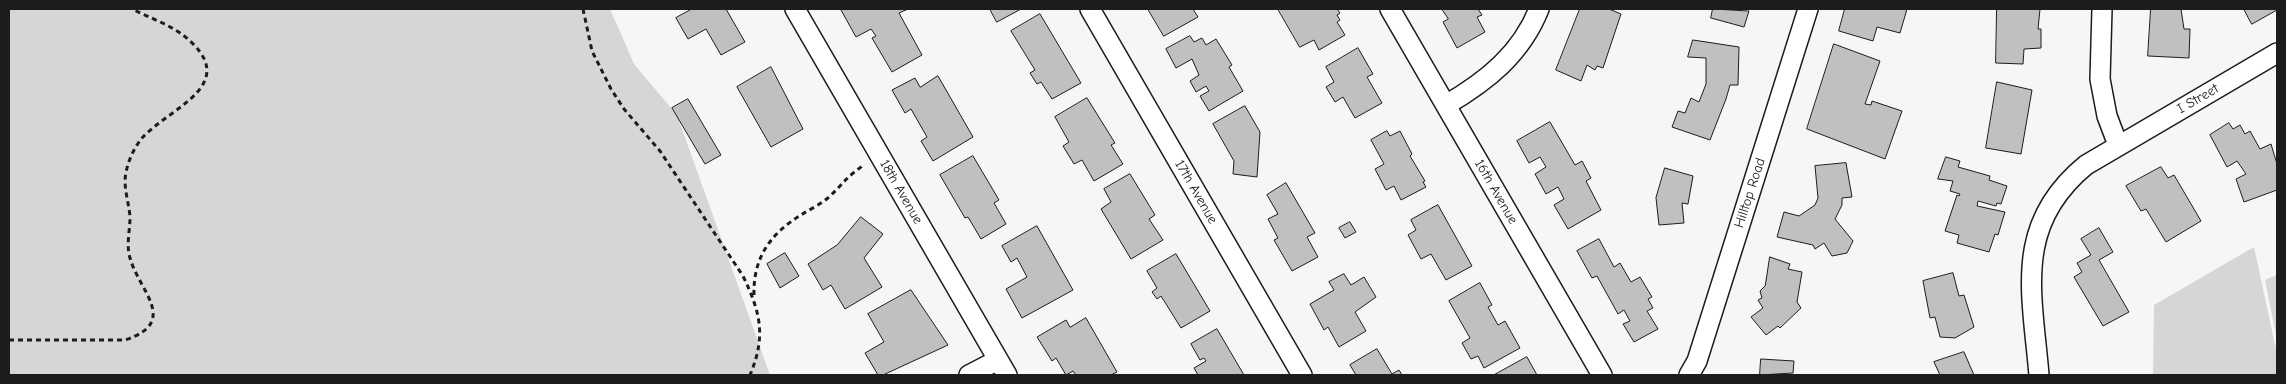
<!DOCTYPE html>
<style>
body{margin:0}
#map{position:relative;width:2286px;height:384px;overflow:hidden;background:#f6f6f6;font-family:"Comic Neue",sans-serif}
canvas{display:block}
.frame{position:absolute;inset:0;border:10px solid #1c1c1c;pointer-events:none}
</style>
<div id="map">
<canvas width="2286" height="384"></canvas>
<div class="frame"></div>
</div>
<script>
const c = document.querySelector('canvas').getContext('2d');
c.lineJoin = 'round';
function paint(path, color) { c.fillStyle = color; c.fill(path, 'evenodd'); }
function trace(path, color, width, dash) { c.strokeStyle = color; c.lineWidth = width; c.lineCap = dash ? 'butt' : 'round'; c.setLineDash(dash || []); c.stroke(path); }
function write(font, color, halo, rows, align = 'center') {
  c.font = font + ' "Comic Neue",sans-serif'; c.lineWidth = 4; c.setLineDash([]); c.textBaseline = 'middle'; c.strokeStyle = halo; c.fillStyle = color; for (const [text, x, y, turn = 0] of rows) {
    c.save(); c.translate(x, y); c.rotate((+turn || 0) * Math.PI / 180); c.textAlign = isNaN(turn) ? turn : align; if (halo) c.strokeText(text, 0, 0); c.fillText(text, 0, 0); c.restore();
  }
}
paint(new Path2D(`
 M9 9H610L634 64 677 115 770 375H9Z
 M2254 247 2277 354V375H2153L2154 305Z
 M2277 275V340L2265 280Z`), '#d6d6d6');
const building = new Path2D(`
 M692 9H726L745 42 721 55 706 29 688 39 676 18Z
 M843 9H908L899 13 922 55 892 72 872 38 876 36 871 29 856 37 841 10Z
 M990 9H1021L997 22Z
 M1148 9H1193L1198 17 1164 36Z
 M1278 9H1337L1340 13 1337 15 1340 20 1337 22 1345 35 1319 50 1314 40 1300 47Z
 M1442 9H1478L1482 15 1477 17 1485 32 1457 48 1443 22 1448 19Z
 M1580 9H1609L1621 14 1603 68 1597 66 1595 70 1587 65 1581 81 1556 70Z
 M1713 9 1749 11 1744 27 1711 18Z
 M1845 9H1907L1900 33 1877 27 1873 41 1839 31Z
 M1997 9H2040L2038 29H2041V48L2024 49 2023 64 1996 63Z
 M2151 9H2181L2184 29H2190L2189 58 2148 56Z
 M2244 9H2277V10L2252 24Z
 M1040 14 1081 83 1052 99 1041 82 1037 84 1030 73 1035 70 1011 31Z
 M1190 36 1194 42 1202 38 1206 45 1216 39 1232 65 1229 67 1243 91 1209 111 1200 96 1209 91 1206 86 1196 92 1190 81 1199 75 1192 59 1176 68 1166 49Z
 M1693 40 1739 47 1738 85H1730L1726 99 1710 140 1672 127 1678 111 1685 113 1691 98 1699 102 1706 84V58L1688 57Z
 M1834 44 1880 61 1865 104 1871 105 1872 101 1902 111 1885 159 1807 129Z
 M1358 48 1373 74 1367 77 1382 103 1355 118 1343 97 1335 102 1326 87 1334 82 1326 67Z
 M771 67 803 129 771 147 737 87Z
 M938 76 973 137 933 161 921 141 927 137 911 109 905 113 892 90 915 78 920 87Z
 M1997 82 2032 90 2021 154 1986 148Z
 M1087 98 1115 143 1111 145 1123 164 1094 181 1082 160 1074 164 1063 146 1069 142 1055 117Z
 M688 99 721 155 705 164 672 108Z
 M1245 106 1260 132 1257 177 1233 174 1234 161 1213 124Z
 M1550 122 1575 165 1582 161 1591 178 1586 181 1601 210 1568 229 1554 205 1564 199 1558 187 1546 194 1535 174 1546 167 1540 157 1529 163 1517 141Z
 M2229 123 2233 129 2240 125 2245 134 2250 131 2260 149 2271 144 2277 164V190L2244 202 2236 179 2246 174 2237 161 2227 167 2210 135Z
 M1387 131 1390 136 1400 131 1412 154 1410 156 1425 181 1423 182 1426 187 1401 200 1394 186 1386 190 1375 169 1384 164 1371 140Z
 M973 156 999 200 994 203 1006 224 981 239 968 217 965 218 940 175Z
 M1946 157 1960 161 1958 167 1990 176 1989 180 2007 186 2001 204 1997 203 1996 206 1978 201 1977 206 2005 212 1998 235 1995 234 1989 252 1957 243 1959 235 1945 231 1957 195 1959 196 1960 194 1950 191 1953 181 1938 179Z
 M1846 163 1852 197 1842 198V205L1835 219 1853 241 1847 253 1832 256 1824 243 1815 249 1813 245 1777 237 1784 212 1799 216 1815 205 1818 198 1815 166Z
 M2161 167 2168 178 2174 175 2201 221 2166 242 2146 209 2141 211 2126 186Z
 M1665 168 1693 176 1688 204 1682 203 1684 223 1659 225 1656 198Z
 M1130 174 1155 215 1149 219 1163 240 1131 259 1101 209 1111 202 1104 189Z
 M1286 183 1315 233 1307 237 1318 257 1292 271 1274 240 1278 238 1268 219 1278 214 1267 195Z
 M1438 205 1472 266 1446 280 1431 254 1421 259 1408 235 1416 230 1411 220Z
 M861 217 883 234 864 258 882 287 845 309 831 285 823 290 808 264 837 245Z
 M1350 222 1356 232 1345 238 1339 228Z
 M1037 226 1073 290 1022 318 1006 289 1027 277 1017 258 1011 262 1002 246Z
 M2099 228 2113 252 2099 260 2129 312 2103 326 2074 277 2082 272 2077 263 2091 255 2081 239Z
 M1599 239 1614 267 1620 263 1631 282 1640 277 1652 297 1648 299 1653 308 1647 311 1658 329 1634 342 1623 324 1630 321 1624 310 1618 314 1597 276 1592 278 1577 251Z
 M785 253 799 276 780 288 767 264Z
 M1176 254 1210 311 1181 328 1161 296 1157 299 1152 292 1157 288 1147 271Z
 M1770 257 1790 264 1788 269 1802 272 1797 302 1801 308 1780 328 1778 326 1766 335 1751 317 1763 308 1758 300 1762 298 1760 291 1765 286Z
 M1953 273 1959 296 1964 295 1974 327 1955 338 1940 337 1935 317 1930 318 1923 281Z
 M1344 274 1351 285 1364 277 1376 297 1355 312 1366 331 1339 347 1328 327 1324 330 1310 304 1334 290 1329 282Z
 M1480 283 1492 305 1488 307 1498 325 1505 321 1520 348 1484 368 1478 356 1471 359 1462 343 1470 338 1449 301Z
 M911 290 948 345 883 375H878L865 353 884 342 868 314Z
 M1086 318 1117 372 1111 375H1076L1073 371 1066 375 1056 358 1052 361 1037 337 1066 320 1070 327Z
 M1217 329 1244 375H1198L1194 368 1206 361 1204 358 1200 360 1191 344Z
 M1377 349 1392 374 1399 370 1402 375H1356L1350 365Z
 M1964 352 1974 375H1940L1934 362Z
 M1527 357 1537 375H1494Z
 M1761 359 1794 361 1793 373 1760 375Z`);
paint(building, '#c0c0c0');
trace(building, '#1c1c1c', 1);
const minor = new Path2D(`
 M795 9 1007 375
 M1090 9 1302 375
 M1390 9 1602 375
 M2102 9 2100 79 2107 116 2118 145
 M1446 105C1487 81 1521 54 1539 9
 M969 375 998 360
 M1689 375 1697 361 1808 9
 M2039 375C2032 292 2013 225 2086 165L2277 53`);
trace(minor, '#1c1c1c', 22);
trace(new Path2D(`
 M583 9 592 51 611 89 624 109 660 151 743 276C761 313 766 337 750 375
 M754 295C753 258 770 234 801 215 810 209 822 204 830 196 844 183 846 177 864 165
 M9 340H125C180 322 139 291 130 258 126 245 130 231 130 217 129 204 125 193 125 180 126 165 133 149 142 138 170 107 245 84 183 35 168 24 148 17 132 9`), '#1c1c1c', 3, [5, 4]);
trace(minor, '#fff', 19);
write('14px', '#1c1c1c', '#fff', [
 ["I Street",2198,99,-30],
 ["18th Avenue",901,192,60],
 ["17th Avenue",1196,192,60],
 ["16th Avenue",1496,192,60],
 ["Hilltop Road",1750,193,-72]
]);
</script>
